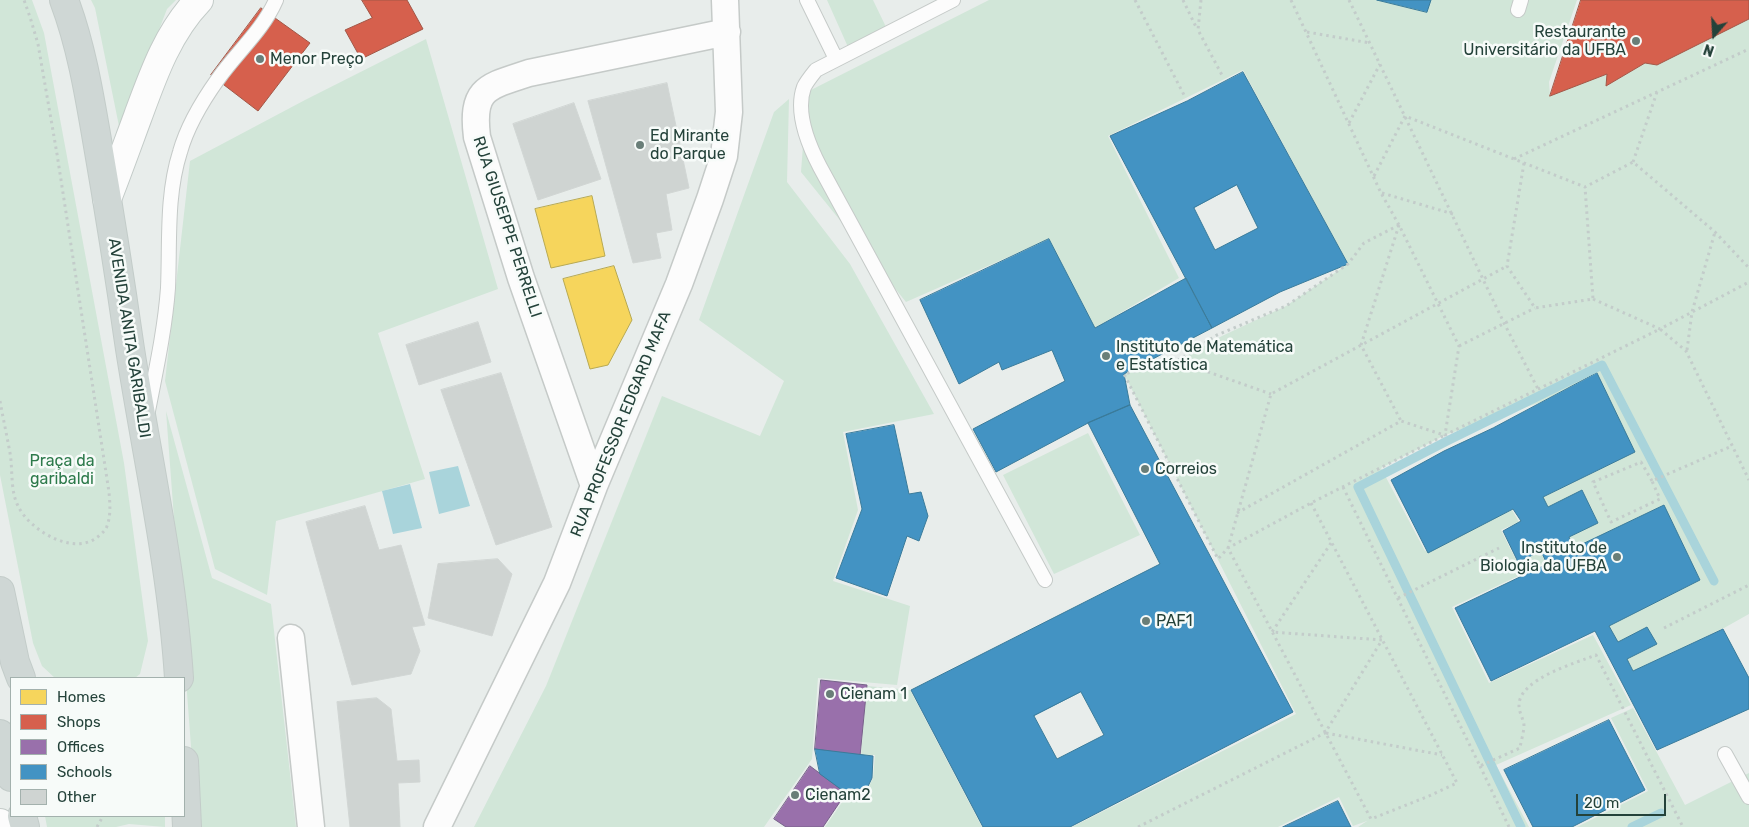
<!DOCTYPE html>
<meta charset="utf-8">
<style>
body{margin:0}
#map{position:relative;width:1749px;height:827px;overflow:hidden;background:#e8edeb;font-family:Rubik,sans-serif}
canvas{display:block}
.legend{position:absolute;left:10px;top:677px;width:175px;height:140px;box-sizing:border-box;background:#f7fbf9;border:1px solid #a3b1ad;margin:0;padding:6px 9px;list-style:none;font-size:15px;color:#24423a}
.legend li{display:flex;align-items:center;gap:10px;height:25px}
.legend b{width:25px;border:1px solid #a3b1ad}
.north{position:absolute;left:1689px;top:10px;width:50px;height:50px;-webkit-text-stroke:4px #f7fbf9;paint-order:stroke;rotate:199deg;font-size:14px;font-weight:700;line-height:20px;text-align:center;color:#24423a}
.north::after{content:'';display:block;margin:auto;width:18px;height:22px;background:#24423a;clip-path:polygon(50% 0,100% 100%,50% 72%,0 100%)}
.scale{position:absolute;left:1576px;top:794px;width:90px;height:22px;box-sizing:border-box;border:2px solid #24423a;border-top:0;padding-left:6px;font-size:15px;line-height:18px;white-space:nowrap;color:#24423a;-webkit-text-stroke:4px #f7fbf9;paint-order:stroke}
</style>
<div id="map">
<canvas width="1749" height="827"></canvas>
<ul class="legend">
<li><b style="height:14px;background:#f6d55c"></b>Homes</li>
<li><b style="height:14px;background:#d6604d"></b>Shops</li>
<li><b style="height:14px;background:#9970ab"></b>Offices</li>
<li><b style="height:14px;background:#4393c3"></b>Schools</li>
<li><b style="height:14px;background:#cfd4d2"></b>Other</li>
</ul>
<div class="north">N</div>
<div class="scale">20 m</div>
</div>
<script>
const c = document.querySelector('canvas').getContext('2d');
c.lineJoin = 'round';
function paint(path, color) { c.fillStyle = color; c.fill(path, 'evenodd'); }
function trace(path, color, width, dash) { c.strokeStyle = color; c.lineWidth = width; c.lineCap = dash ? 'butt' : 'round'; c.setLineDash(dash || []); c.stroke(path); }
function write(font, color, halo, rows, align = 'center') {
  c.font = font + ' Rubik,sans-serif'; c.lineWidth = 5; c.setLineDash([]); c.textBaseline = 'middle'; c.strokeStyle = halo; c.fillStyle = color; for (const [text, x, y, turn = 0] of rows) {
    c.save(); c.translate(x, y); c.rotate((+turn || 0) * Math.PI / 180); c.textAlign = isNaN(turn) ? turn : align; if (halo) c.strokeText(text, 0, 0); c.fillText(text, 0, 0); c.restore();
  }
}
paint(new Path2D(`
 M0 0H32L44 33 124 463 148 641 140 674 135 678H55L42 666 33 643 0 475Z
 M91 0H176L167 9 120 131 95 8Z
 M827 0H873L886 27 848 47Z
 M989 0H1577L1549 82 1550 96 1607 74V86L1645 63 1657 65 1749 19V614L1724 628 1633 671 1627 659 1657 644 1647 627 1618 642 1609 626 1700 580 1664 505 1574 548 1569 537 1598 523 1583 491 1548 507 1543 497 1634 452 1596 373 1541 402 1445 435 1381 468 1425 551 1512 510 1519 522 1501 530 1517 562 1540 551 1546 563 1452 607 1489 683 1593 635 1631 705 1496 765 1529 827H1358L1367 821 1353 826 1339 797 1278 827H1072L1296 714 1124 374 1177 361 1222 336 1286 306 1348 264 1243 70 1108 136 1179 278 1095 328 1049 239 906 302 801 172 807 92Z
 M426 39 498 289 378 333 425 479 276 521 267 595 215 569 165 381 190 161 305 100Z
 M789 99 787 182 850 264 934 414 843 432 858 510 833 581 910 606 897 685 818 678 812 759 764 827H474L546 686 662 396 760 436 784 381 699 320 774 112Z
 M166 411 212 578 271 604 296 827H197Z
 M1088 433 1140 535 1054 574 1003 475Z
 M867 686 910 690 982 827H825L847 795 862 801 873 778 875 755H861Z
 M1633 708 1685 805 1749 773V827H1577L1648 791 1611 718Z
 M45 816H165V827L129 824 116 827H47Z`), '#d1e6d8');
paint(new Path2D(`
 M458 466 470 506 439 514 429 472Z
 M410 484 422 528 393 534 382 491Z`), '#a9d4db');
const homes = new Path2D(`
 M592 196 605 256 551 268 535 209Z
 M614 266 632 320 608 365 590 369 563 279Z`);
paint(homes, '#f6d55c');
trace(homes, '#b7a952', 1);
const shops = new Path2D(`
 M362 0H407L423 29 361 59 345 30 372 18Z
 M1581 0H1749V19L1657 65 1645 63 1606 86 1607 74 1550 96Z
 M261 8 310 43 258 111 211 75Z`);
paint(shops, '#d6604d');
trace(shops, '#a15747', 1);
const offices = new Path2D(`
 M821 680 867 685 860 756 815 749Z
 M810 766 846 793 823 827H786L774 819Z`);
paint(offices, '#9970ab');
trace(offices, '#766289', 1);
const schools = new Path2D(`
 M1377 0H1431L1427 12Z
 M1243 72 1348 264 1280 292 1212 328 1110 136 1187 101ZM1237 185 1258 228 1215 250 1194 208Z
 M1049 239 1095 328 1186 278 1212 328 1124 374 1130 405 1088 423 996 472 973 429 1065 381 1052 350 1002 370 999 362 959 384 920 300Z
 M1597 373 1635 452 1543 497 1548 507 1582 490 1598 523 1569 537 1574 548 1664 505 1700 580 1609 626 1618 642 1647 627 1657 644 1627 659 1633 671 1723 629 1749 678V709L1657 750 1595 631 1491 681 1455 608 1547 564 1541 551 1518 562 1503 531 1521 521 1513 509 1428 553 1391 480 1444 451 1493 428Z
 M1130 405 1293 712 1070 827H983L911 690 1160 564 1088 423ZM1081 692 1104 735 1057 759 1034 716Z
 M894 425 909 494 921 492 928 516 919 541 907 536 887 596 836 578 862 509 846 434Z
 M1609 720 1645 790 1572 827H1533L1504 770Z
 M815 749 873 756 872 778 861 801 846 793 820 774Z
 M1338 801 1351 827H1283Z`);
paint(schools, '#4393c3');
trace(schools, '#3a7b9a', 1);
trace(new Path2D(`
 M1521 827 1358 487 1447 441 1602 365 1714 581
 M1632 827 1661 813`), '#a9d4db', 9);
const building = new Path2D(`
 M667 83 689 188 666 194 672 230 656 233 661 258 633 263 588 101Z
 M574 103 601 179 538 200 513 124Z
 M478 322 491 362 419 385 406 345Z
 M501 373 552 527 496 545 441 390Z
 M365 506 379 550 401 545 425 625 412 627 420 651 411 674 352 685 306 522Z
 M498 559 512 574 492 636 428 618 438 564Z
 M377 698 391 709 397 761 419 760 420 782 398 783 400 827H350L337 702Z`);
paint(building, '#cfd4d2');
trace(building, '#d1d6d4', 1);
const lane = new Path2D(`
 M807 0 836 59
 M953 0 816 70C812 75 807 81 804 87 795 112 808 144 820 167L1045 580
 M1518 10 1521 0
 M148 411C156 370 165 329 168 288 170 243 166 196 180 152 187 127 203 100 218 79 237 52 263 30 276 0
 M1725 754 1749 797`);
const street = new Path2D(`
 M594 486 521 278 477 137C471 88 487 87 529 73L727 32
 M291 638 311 827
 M437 827 557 583 594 486 679 284 710 199 724 156 729 112 725 0`);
const secondary = new Path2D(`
 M107 199C118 171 128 143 138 116 153 75 168 32 199 0
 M0 823 4 827`);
const primary = new Path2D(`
 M64 0C81 45 89 93 97 140 109 209 120 279 130 349 147 458 172 568 179 678
 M0 591 15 662 21 678
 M0 734 11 777
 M184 761 187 827
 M22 816 25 827`);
trace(lane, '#c5cac8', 16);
trace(street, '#c5cac8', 29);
trace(secondary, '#c3cbc8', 30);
trace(primary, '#c3ccc9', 30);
trace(new Path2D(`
 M1135 0 1184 95
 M1183 0 1197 29
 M1201 0 1198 30 1223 77
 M1291 0 1381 193 1399 225 1459 346 1445 435 1660 329 1686 351 1749 480
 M1349 0 1504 323 1538 389
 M1307 32 1370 43
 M1349 123 1380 64
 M1514 159 1749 49
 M1633 162 1657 92
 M1524 163 1507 266 1535 308 1593 299 1585 187
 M1374 176 1405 116 1585 187 1633 162 1715 232 1749 268
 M1382 193 1453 214
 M1399 225 1364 243 1348 264 1286 306 1217 335 1177 361 1124 374 1218 559 1228 548 1311 503 1445 435
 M1399 225 1361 345 1401 421
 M1593 299 1660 329 1749 282
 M1459 346 1535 308
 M1687 350 1692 312 1715 232
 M1177 361 1271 394
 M0 401C3 418 7 436 10 453 13 470 10 490 18 506 30 531 76 558 100 535 103 532 106 530 107 526 111 515 110 504 109 492L57 154 38 44 30 17 24 0
 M1652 481 1641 462 1593 482 1611 522 1660 499 1652 481 1732 446
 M1343 487 1480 766 1520 748C1521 741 1524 732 1524 725 1523 718 1519 712 1519 706 1518 679 1576 663 1596 655L1683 827
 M1311 503 1457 783 1429 796 1371 819 1228 548 1271 394 1507 266
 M1237 513 1401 421 1444 435
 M1398 598 1499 548
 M1664 628 1749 585
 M1326 733 1442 755
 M1480 766 1509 827
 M97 827 103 816
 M1138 827 1325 733 1382 640 1272 632 1331 543`), '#c3ccca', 3, [2.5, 4]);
trace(lane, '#fcfcfc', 14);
trace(street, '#fcfcfc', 26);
trace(secondary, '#fcfcfc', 28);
trace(primary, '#cfd7d5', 28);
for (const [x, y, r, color] of [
 [1636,41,5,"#697e78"],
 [260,59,5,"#697e78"],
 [640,145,5,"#697e78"],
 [1106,356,5,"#697e78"],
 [1145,469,5,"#697e78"],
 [1617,557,5,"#697e78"],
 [1146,621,5,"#697e78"],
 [830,694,5,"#697e78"],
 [795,795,5,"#697e78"]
]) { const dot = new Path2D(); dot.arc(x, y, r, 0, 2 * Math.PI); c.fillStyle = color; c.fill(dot); trace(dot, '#f7fbf9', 2); }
write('16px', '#24423a', '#f7fbf9', [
 ["Restaurante",1626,32,"right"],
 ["Universitário da UFBA",1626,50,"right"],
 ["Menor Preço",270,59],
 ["Ed Mirante",650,136],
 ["do Parque",650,154],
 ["Instituto de Matemática",1116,347],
 ["e Estatística",1116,365],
 ["Correios",1155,469],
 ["Instituto de",1607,548,"right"],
 ["Biologia da UFBA",1607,566,"right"],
 ["PAF1",1156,621],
 ["Cienam 1",840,694],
 ["Cienam2",805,795]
], 'left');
write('16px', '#24423a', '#f7fbf9', [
 ["RUA GIUSEPPE PERRELLI",507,227,72],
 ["AVENIDA ANITA GARIBALDI",129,338,81],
 ["RUA PROFESSOR EDGARD MAFA",621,424,-68]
]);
write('16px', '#2d7a4b', '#f7fbf9', [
 ["Praça da",62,461],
 ["garibaldi",62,479]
]);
</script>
